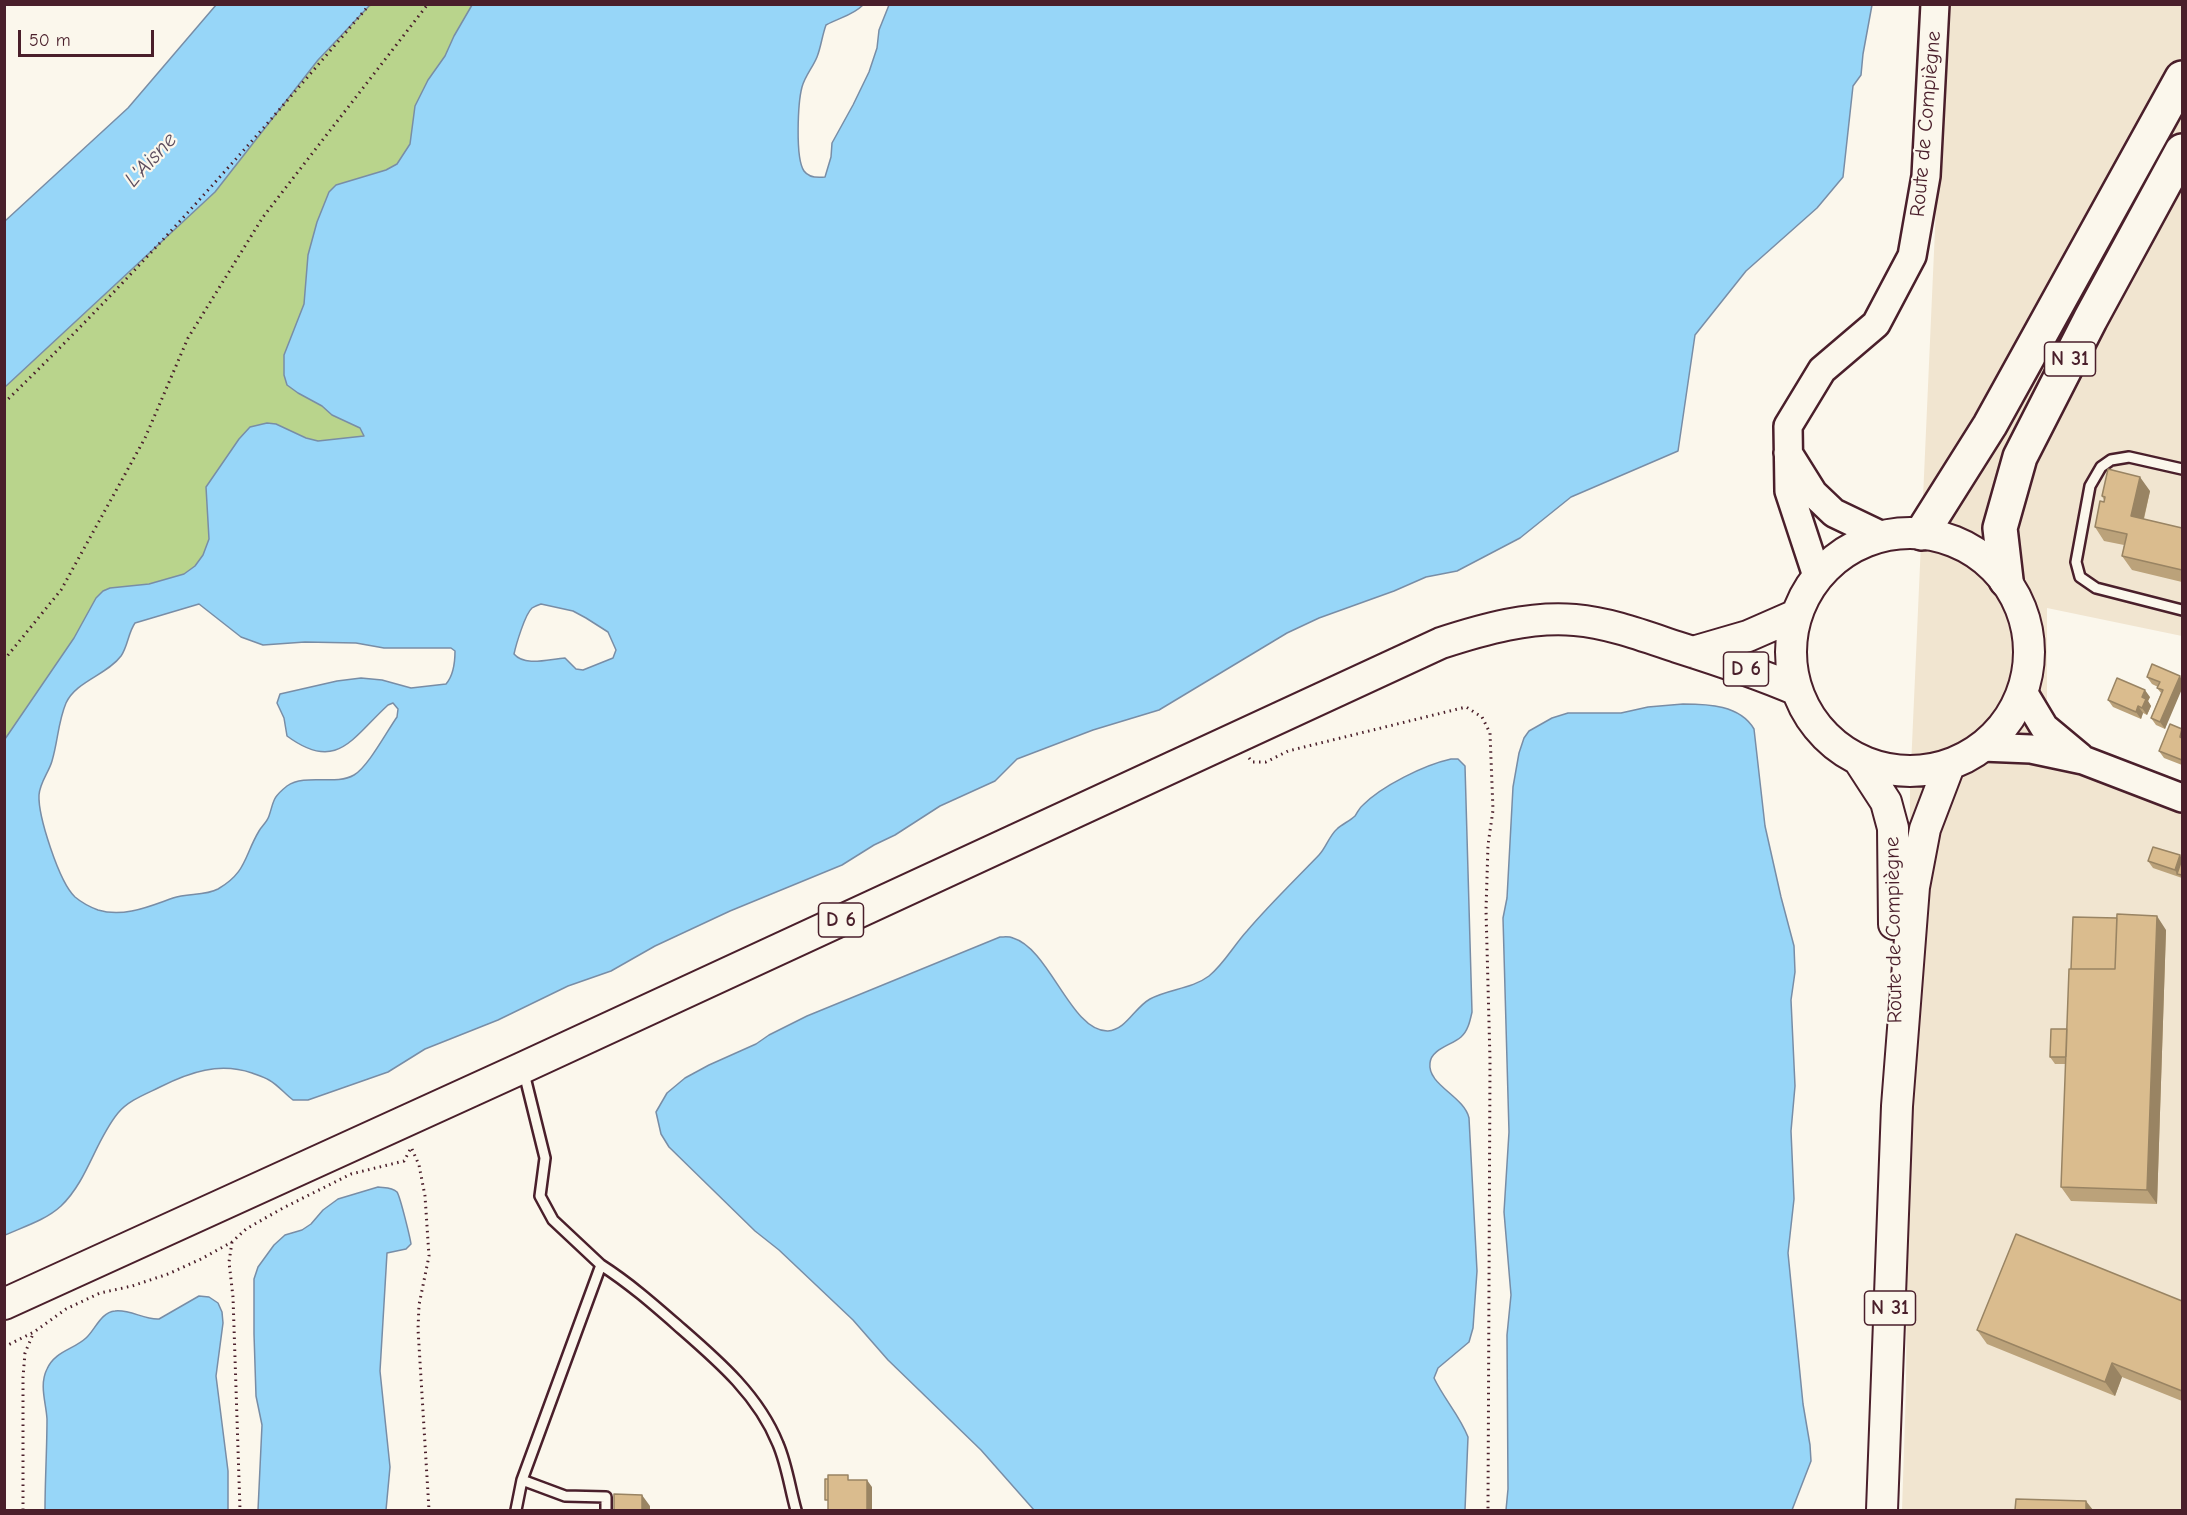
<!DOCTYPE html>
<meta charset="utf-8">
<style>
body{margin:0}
#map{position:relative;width:2187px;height:1515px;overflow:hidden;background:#fbf7ec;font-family:"Comic Neue",sans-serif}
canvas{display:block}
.frame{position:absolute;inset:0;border:6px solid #4a1f2b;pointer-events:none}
.scale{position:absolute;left:18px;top:30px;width:136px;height:27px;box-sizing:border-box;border:3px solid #4a1f2b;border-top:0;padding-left:8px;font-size:18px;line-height:21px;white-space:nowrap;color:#4a1f2b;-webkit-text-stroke:4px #fbf7ec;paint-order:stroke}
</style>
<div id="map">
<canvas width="2187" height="1515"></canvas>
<div class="frame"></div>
<div class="scale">50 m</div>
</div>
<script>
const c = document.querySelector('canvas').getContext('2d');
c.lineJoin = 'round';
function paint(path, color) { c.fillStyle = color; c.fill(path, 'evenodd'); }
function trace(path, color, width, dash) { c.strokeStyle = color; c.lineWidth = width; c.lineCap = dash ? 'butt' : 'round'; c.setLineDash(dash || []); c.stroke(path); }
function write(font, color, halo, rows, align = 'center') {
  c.font = font + ' "Comic Neue",sans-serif'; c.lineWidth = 4.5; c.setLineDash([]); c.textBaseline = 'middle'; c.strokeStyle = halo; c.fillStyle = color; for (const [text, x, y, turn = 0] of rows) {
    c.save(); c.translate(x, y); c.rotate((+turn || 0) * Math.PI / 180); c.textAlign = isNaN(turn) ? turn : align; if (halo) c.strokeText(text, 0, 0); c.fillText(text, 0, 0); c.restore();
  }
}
paint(new Path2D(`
 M1945 5H2182V636L2047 608V718L2088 748 2182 787V1510H1902L1906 1388 1910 789Z`), '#f1e5d0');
paint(new Path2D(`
 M370 5H594L395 522 109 611 5 789V387L215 192 318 60Z`), '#b9d48c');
const water = new Path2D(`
 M216 5H370L318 60 215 192 5 387V221L128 108Z
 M472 5H863C852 16 840 17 826 25 822 36 821 47 817 57 813 67 805 76 802 87 798 102 795 158 804 171 809 178 817 178 825 177L831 157 832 143 853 105 869 72 877 48 879 30 889 5H1872L1863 54 1861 75 1853 86 1843 177 1817 208 1746 271 1695 335 1678 451 1571 497 1520 538 1457 571 1426 577 1394 591 1319 618 1287 633 1159 710 1093 730 1017 759 995 781 940 806 895 835 874 845 842 865 730 911 655 946 611 971 568 986 498 1020 425 1049 388 1072 308 1100H293C285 1094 278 1085 269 1080 264 1077 257 1075 252 1073 219 1062 190 1072 160 1087 146 1094 129 1100 118 1113 95 1141 88 1180 61 1206 46 1220 23 1227 5 1235V739L74 638 96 598 103 591 110 588 149 584 184 574 195 566 203 555 209 539 206 487 239 439 250 427 267 423 276 424 306 438 318 441 364 436 360 428 332 415 322 406 298 393 287 385 284 375V355L304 304 308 255 317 222 329 192 336 185 386 170 397 164 410 144 415 106 428 80 445 56 454 36ZM199 604 241 637 263 645 305 642 356 643 384 648H451L455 651C455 662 453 676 446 684L411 688 382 680 361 678 337 681 280 694 277 703 284 718 287 736C337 773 352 738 388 705L393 703 398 709 397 717C387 731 368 767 354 775 335 786 306 773 287 786 272 798 274 801 269 816 267 822 262 826 259 831 244 856 247 872 218 889 205 896 187 893 173 898 150 906 124 918 98 910 90 907 81 902 75 897 59 882 38 816 39 795 40 782 49 772 52 761 58 741 58 722 66 703 76 681 107 675 121 656 128 646 128 633 135 623ZM541 604 573 611 586 618 608 632 616 650 613 658 583 670 576 669 565 658C549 659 525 667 514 654 516 645 525 614 532 608 535 606 538 605 541 604Z
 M1683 704C1708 704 1740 705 1754 729L1765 826 1781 897 1794 946 1795 972 1791 1000 1795 1086 1791 1131 1794 1199 1788 1253 1803 1404 1810 1445 1811 1461 1792 1510H1506L1508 1489 1507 1335 1511 1295 1504 1212 1509 1132 1503 918 1507 898 1513 787 1519 753 1524 738 1529 731 1552 718 1568 713H1621L1648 707Z
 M1451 759H1458L1465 766 1472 1012C1470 1021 1468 1031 1461 1037 1452 1045 1431 1049 1430 1063 1427 1085 1464 1096 1469 1118L1477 1271 1473 1328 1469 1342 1438 1368 1434 1378C1444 1399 1460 1416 1468 1437L1465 1510H1034L981 1450 888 1360 853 1320 779 1250 755 1231 669 1147 661 1134 656 1112 667 1093 685 1078 709 1065 756 1044 769 1035 807 1016 1000 937C1004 937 1009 936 1013 938 1050 949 1071 1032 1108 1031 1126 1030 1134 1008 1150 999 1168 989 1192 989 1209 976 1224 964 1234 945 1247 931 1269 905 1295 880 1319 855 1326 848 1329 836 1337 829 1342 824 1350 821 1355 816 1358 812 1359 808 1363 805 1382 786 1424 765 1451 759Z
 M378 1187C384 1188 392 1187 397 1192 400 1196 410 1237 411 1244L406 1249 387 1253 380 1371 390 1467 386 1510H258L262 1425 256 1396 254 1334V1279L258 1267 274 1245 285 1235 302 1230 311 1224 323 1210 338 1199Z
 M199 1296 209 1297 218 1303 222 1312 223 1323 216 1376 228 1471V1510H45C45 1480 47 1449 47 1419 46 1402 39 1385 47 1369 55 1351 73 1350 86 1338 95 1330 101 1312 115 1311 130 1309 144 1320 159 1319Z`);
paint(water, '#97d6f8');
trace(water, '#788da6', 1.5);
const lane = new Path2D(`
 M2182 469 2129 457 2111 460 2101 467 2090 486 2076 562 2080 577 2096 588 2182 610
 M601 1265C629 1283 653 1304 677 1325 716 1359 758 1394 778 1444 787 1465 790 1489 796 1510
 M522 1480 565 1496 606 1497V1510
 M516 1510 522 1480 601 1265 553 1220 540 1196 545 1158 524 1073`);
const secondary = new Path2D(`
 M1788 453 1813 493 1834 513 1880 535
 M1817 576 1789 491 1788 426 1822 370 1876 324 1912 256 1926 176 1935 4
 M2023 692 2044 727 2080 757
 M1982 747 2031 749 2083 760 2182 798`);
const primary = new Path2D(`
 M1791 652a119 119 0 1 1 238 0a119 119 0 1 1-238 0Z
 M1693 652 1748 636 1796 615
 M1860 762 1886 802 1893 828 1894 924
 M4 1304 522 1068 1441 643C1484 629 1530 616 1575 620 1610 623 1644 636 1677 647 1718 660 1758 673 1797 690
 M1882 1510 1897 1106 1914 887 1925 829 1949 766`);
const highway = new Path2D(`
 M1922 533 1990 425 2182 78
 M2006 580 2000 528 2020 457 2090 320 2182 151`);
trace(lane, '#4a1f2b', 14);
trace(secondary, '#4a1f2b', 32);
trace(primary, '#4a1f2b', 34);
trace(highway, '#4a1f2b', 38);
trace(new Path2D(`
 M4 403C134 277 253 142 370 4
 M4 660 61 590 145 438 188 338 263 217 428 4
 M1249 758 1252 762H1266L1288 751 1466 707 1482 717 1490 733 1493 810 1488 845 1486 910 1490 1060 1488 1510
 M412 1149 419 1165 425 1196 429 1256 419 1305 418 1329 429 1510
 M232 1242 229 1262 233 1297 240 1510
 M4 1347 34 1332 66 1309 100 1293 132 1286 168 1274 201 1259 232 1242 246 1229 283 1208 351 1174 404 1161 411 1148
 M23 1510V1377L25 1353 33 1334`), '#4a1f2b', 3, [1.5, 4.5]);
trace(lane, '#fbf7ec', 9);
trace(secondary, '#fbf7ec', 27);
trace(primary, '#fbf7ec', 30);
trace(highway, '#fbf7ec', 33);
paint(new Path2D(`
 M2150 491 2144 519 2182 528V582L2132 570 2122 556 2124 545 2104 541 2095 527 2104 502V500L2102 496Z
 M2180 676 2165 729 2156 725 2151 718 2161 693 2157 688 2158 687 2152 684 2147 677Z
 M2150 697 2148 701 2151 706 2147 715 2143 713 2141 719 2113 707 2108 700Z
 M2182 729V765L2164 758 2159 751Z
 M2180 855 2182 859V878L2153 868 2148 861Z
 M2166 930 2157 1204 2071 1201 2061 1187 2066 1064H2055L2050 1057 2067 1029 2071 969Z
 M2182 1301V1401L2122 1377 2115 1396 1987 1344 1977 1330Z`), '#bba27a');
paint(new Path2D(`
 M2140 477 2150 491 2141 530 2131 516Z
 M2180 676 2182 680V689L2165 729 2160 722Z
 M2145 690 2150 697 2148 701 2151 706 2147 715 2142 708V697Z
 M2138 706 2143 713 2141 719 2136 712Z
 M2180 855 2182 860 2177 874 2175 870Z
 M2157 916 2166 930 2157 1204 2147 1190Z
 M2112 1363 2122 1377 2115 1396 2105 1382Z
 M867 1480 872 1487V1510H867Z
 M642 1495 650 1506V1510H642Z
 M2086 1501 2093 1510H2086Z`), '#998463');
const building = new Path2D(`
 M2108 469 2140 477 2131 516 2182 528V570L2122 556 2127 534 2095 527 2100 501 2104 502 2105 497 2102 496Z
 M2152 664 2180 676 2160 722 2151 718 2163 690 2157 688 2160 682 2147 677Z
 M2117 678 2145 690 2142 697 2146 699 2142 708 2138 706 2136 712 2108 700Z
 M2170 724 2182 729 2180 737 2182 738V760L2159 751Z
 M2153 847 2180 855 2175 870 2148 861Z
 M2182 859V875L2177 874Z
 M2117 914 2157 916 2147 1190 2061 1187 2069 969H2115Z
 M2073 917 2117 918 2115 969H2071Z
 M2051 1029H2067L2066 1057H2050Z
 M2016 1234 2182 1301V1391L2112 1363 2105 1382 1977 1330Z
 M828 1475H848V1480H867V1510H828Z
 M825 1479H828V1500H825Z
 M614 1494 642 1495V1510H614Z
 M2016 1499 2086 1501V1510H2015Z`);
paint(building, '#dabc8e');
trace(building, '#998463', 1.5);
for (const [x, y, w] of [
 [2070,359,51],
 [1746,669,45],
 [841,920,45],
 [1890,1308,51]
]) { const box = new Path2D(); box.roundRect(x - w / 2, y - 17, w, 34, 4.5); c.fillStyle = '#fbf7ec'; c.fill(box); trace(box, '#4a1f2b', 1.5); }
write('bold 20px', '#4a1f2b', null, [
 ["N 31",2070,359],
 ["D 6",1746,669],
 ["D 6",841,920],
 ["N 31",1890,1308]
]);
write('21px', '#4a1f2b', '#fbf7ec', [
 ["Route de Compiègne",1926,124,-85],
 ["Route de Compiègne",1894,930,-91]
]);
write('italic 22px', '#5d4d5e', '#fbf7ec', [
 ["L'Aisne",151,160,-47]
]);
</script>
